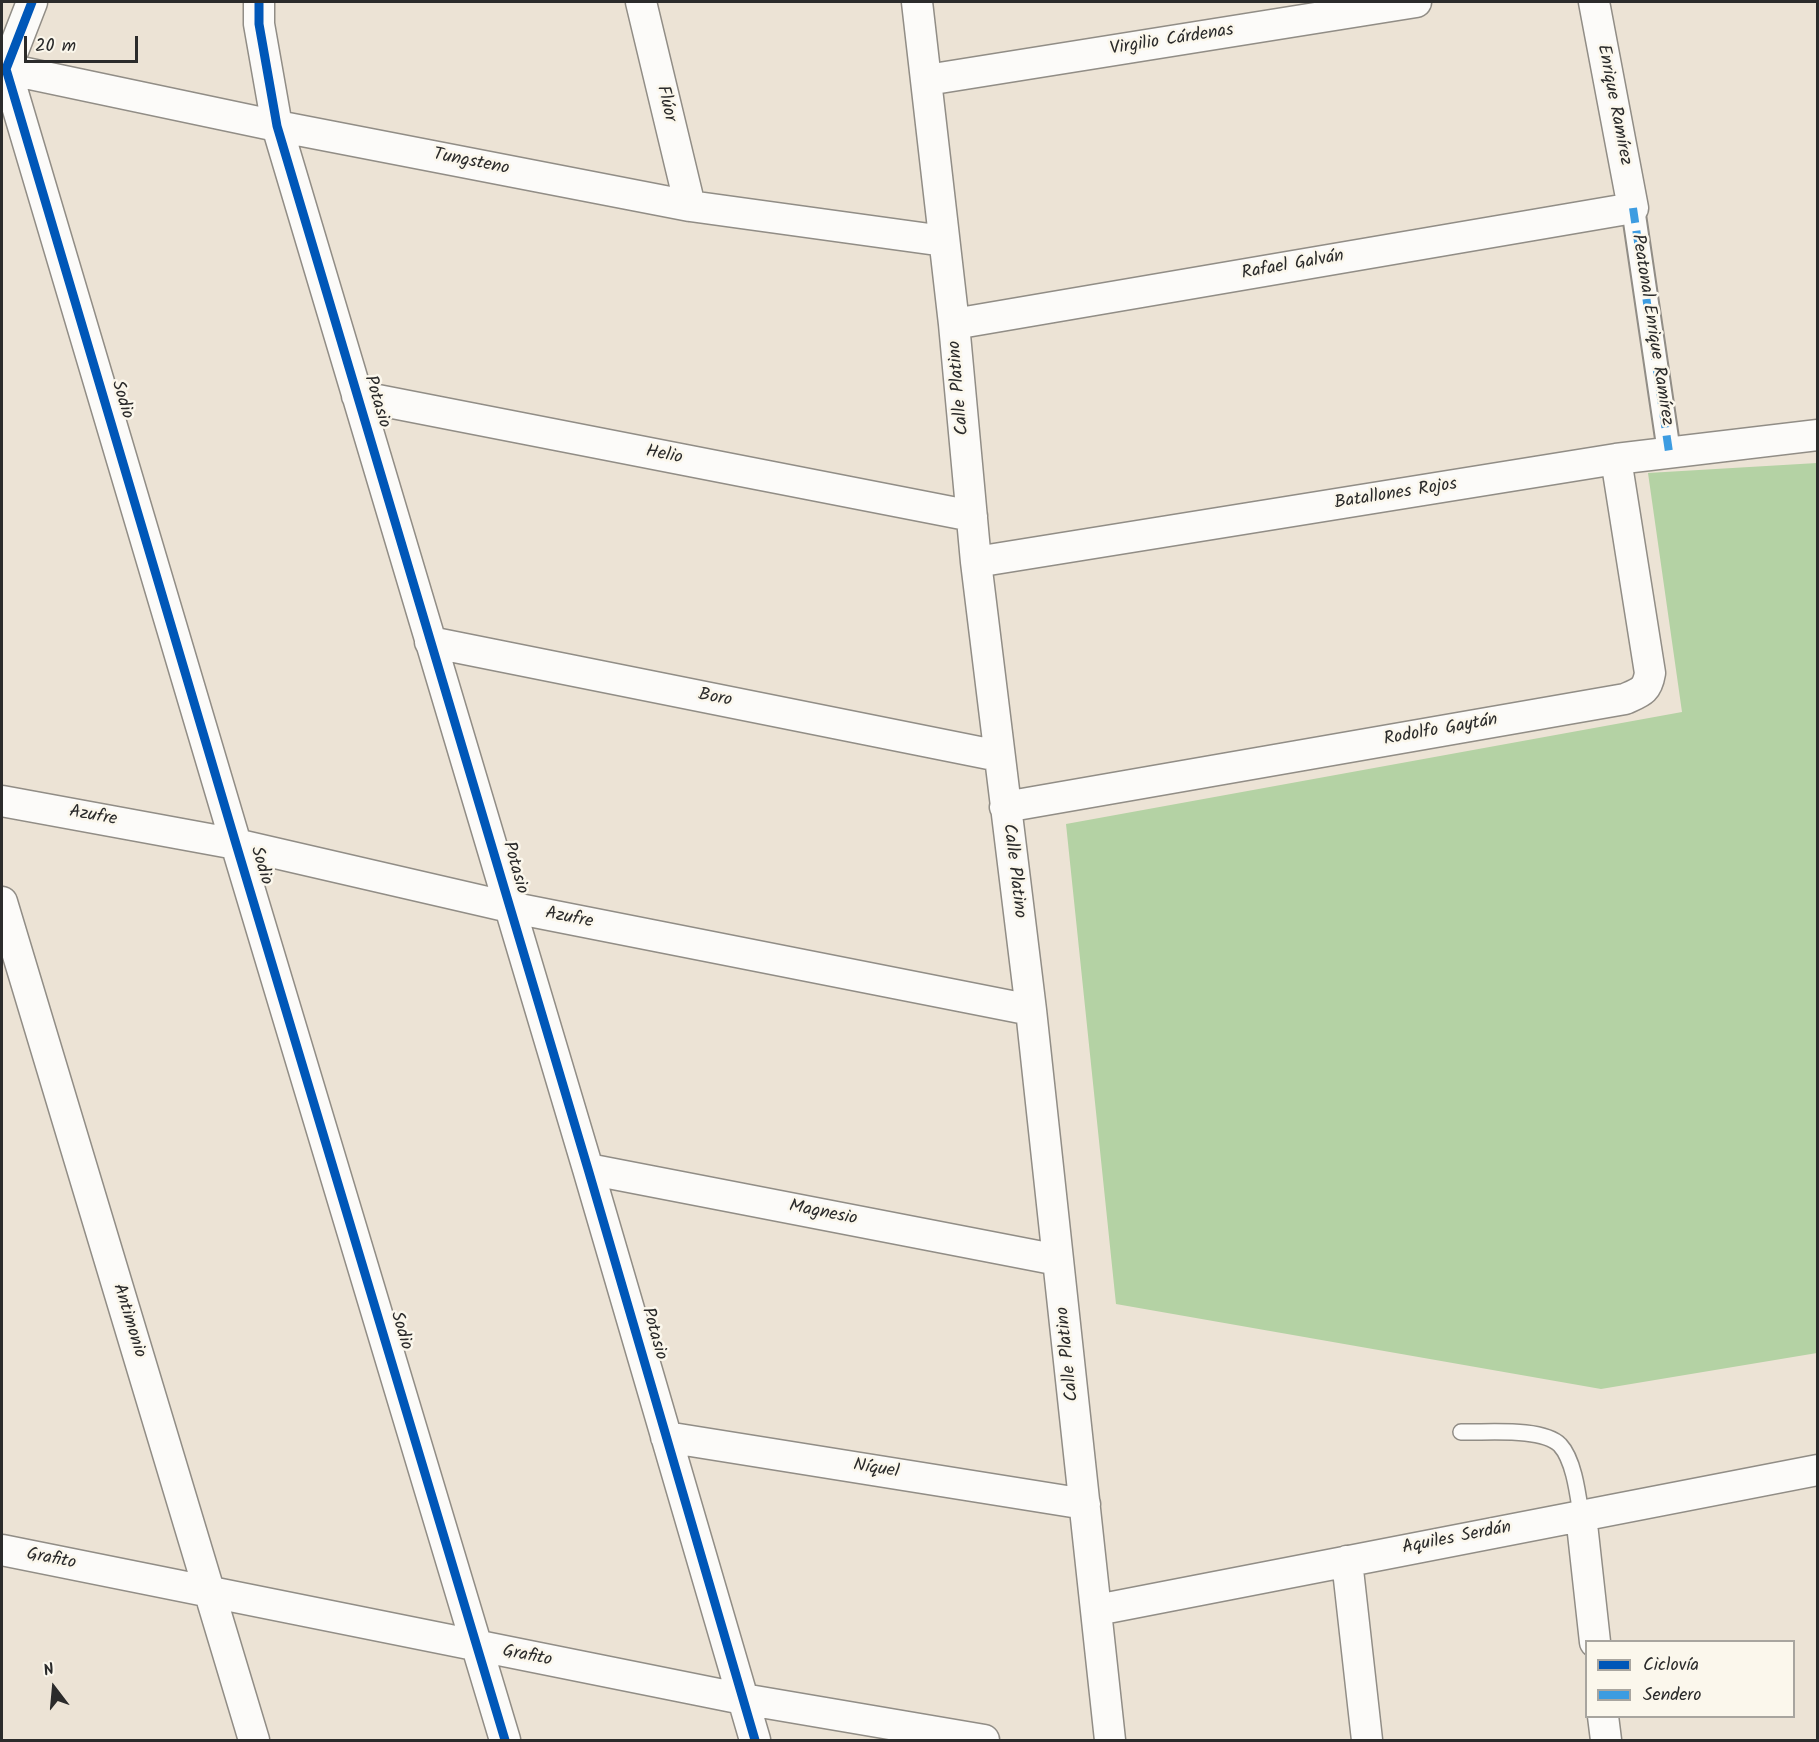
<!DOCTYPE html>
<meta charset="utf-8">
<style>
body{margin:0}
#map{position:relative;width:1819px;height:1742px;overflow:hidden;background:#ece3d5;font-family:Kalam,sans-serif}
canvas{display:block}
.frame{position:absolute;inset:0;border:3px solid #2b2b2b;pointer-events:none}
.legend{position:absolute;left:1585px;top:1640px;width:210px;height:78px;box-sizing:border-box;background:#fbf7ec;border:2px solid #a8a59f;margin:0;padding:8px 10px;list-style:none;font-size:18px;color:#2b2b2b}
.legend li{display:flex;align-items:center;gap:12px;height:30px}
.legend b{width:30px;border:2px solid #a8a59f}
.north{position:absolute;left:24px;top:1658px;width:60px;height:60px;-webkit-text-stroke:4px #fbf7ec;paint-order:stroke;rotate:344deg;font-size:16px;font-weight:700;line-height:24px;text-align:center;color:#2b2b2b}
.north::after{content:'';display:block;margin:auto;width:21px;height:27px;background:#2b2b2b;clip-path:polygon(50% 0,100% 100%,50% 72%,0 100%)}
.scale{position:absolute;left:24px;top:36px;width:114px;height:27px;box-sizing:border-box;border:3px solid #2b2b2b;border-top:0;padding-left:8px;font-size:18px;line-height:21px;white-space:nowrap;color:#2b2b2b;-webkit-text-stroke:4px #fbf7ec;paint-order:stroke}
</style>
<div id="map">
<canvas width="1819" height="1742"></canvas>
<div class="frame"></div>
<ul class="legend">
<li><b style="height:8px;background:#0057b8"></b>Ciclovía</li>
<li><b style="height:8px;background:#3d9ce1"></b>Sendero</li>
</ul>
<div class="north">N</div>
<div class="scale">20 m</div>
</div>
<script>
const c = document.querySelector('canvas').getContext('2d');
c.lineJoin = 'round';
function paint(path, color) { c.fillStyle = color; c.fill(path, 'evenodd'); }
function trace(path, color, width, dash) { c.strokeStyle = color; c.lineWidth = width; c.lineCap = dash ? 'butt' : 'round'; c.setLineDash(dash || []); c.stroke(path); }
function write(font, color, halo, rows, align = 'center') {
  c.font = font + ' Kalam,sans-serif'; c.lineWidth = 5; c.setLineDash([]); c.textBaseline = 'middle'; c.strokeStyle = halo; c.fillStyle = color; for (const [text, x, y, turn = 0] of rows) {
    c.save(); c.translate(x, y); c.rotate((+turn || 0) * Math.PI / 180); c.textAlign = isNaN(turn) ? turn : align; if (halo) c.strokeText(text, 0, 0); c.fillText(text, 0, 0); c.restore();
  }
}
paint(new Path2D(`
 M1817 463V1353L1601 1389 1116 1304 1066 824 1682 712 1648 473Z`), '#b4d2a4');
const service = new Path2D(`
 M1461 1432C1486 1433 1542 1427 1560 1445 1574 1460 1578 1495 1581 1515`);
const pedestrian = new Path2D(`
 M1633 208 1669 452`);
const minor = new Path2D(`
 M32 2 6 69 236 844 505 1740
 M259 2V24L277 126 588 1169 755 1740
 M641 2 690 206
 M917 2 954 324 976 562 1031 1010 1110 1740
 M2 68 277 126 690 206 944 241
 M927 80 1416 2
 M954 324 1633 208 1594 2
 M357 396 972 516
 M976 562 1616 459 1818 435
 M430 642 999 756
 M2 801 236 844 509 907 1031 1010
 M1005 807 1625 699C1641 692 1647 691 1650 673L1616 459
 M2 902 254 1740
 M588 1169 1058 1260
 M666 1437 1085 1504
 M1581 1515 1595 1642
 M2 1550 743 1699 984 1740
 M1347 1561 1367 1740
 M1097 1610 1818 1470
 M1603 1716 1606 1740`);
trace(service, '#918d86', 18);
trace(pedestrian, '#918d86', 26);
trace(minor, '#918d86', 33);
trace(service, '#fcfbf9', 15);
trace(pedestrian, '#fcfbf9', 22);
trace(minor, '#fcfbf9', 30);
trace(new Path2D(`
 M1633 208 1669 452`), '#3d9ce1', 8, [15, 8]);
trace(new Path2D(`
 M32 2 6 69 236 844 505 1740
 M259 2V24L277 126 588 1169 755 1740`), '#0057b8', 9);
write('18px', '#2b2b2b', '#fbf7ec', [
 ["Virgilio Cárdenas",1172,41,-9],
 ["Flúor",665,104,76],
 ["Enrique Ramírez",1613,105,79],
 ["Tungsteno",471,163,11],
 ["Rafael Galván",1293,266,-10],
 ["Peatonal Enrique Ramírez",1651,330,81],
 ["Calle Platino",960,388,-95],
 ["Sodio",121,400,73],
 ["Potasio",376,402,73],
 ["Helio",664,456,11],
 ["Batallones Rojos",1396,495,-9],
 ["Boro",715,699,11],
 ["Rodolfo Gaytán",1441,731,-10],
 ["Azufre",93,817,10],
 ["Sodio",260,866,73],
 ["Potasio",514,868,74],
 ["Calle Platino",1013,871,83],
 ["Azufre",569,919,11],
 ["Magnesio",823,1214,11],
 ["Antimonio",128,1321,73],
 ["Sodio",400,1331,73],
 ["Potasio",653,1334,74],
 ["Calle Platino",1069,1354,-96],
 ["Níquel",876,1470,9],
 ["Aquiles Serdán",1457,1539,-11],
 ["Grafito",51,1560,11],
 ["Grafito",527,1657,11]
]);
</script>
